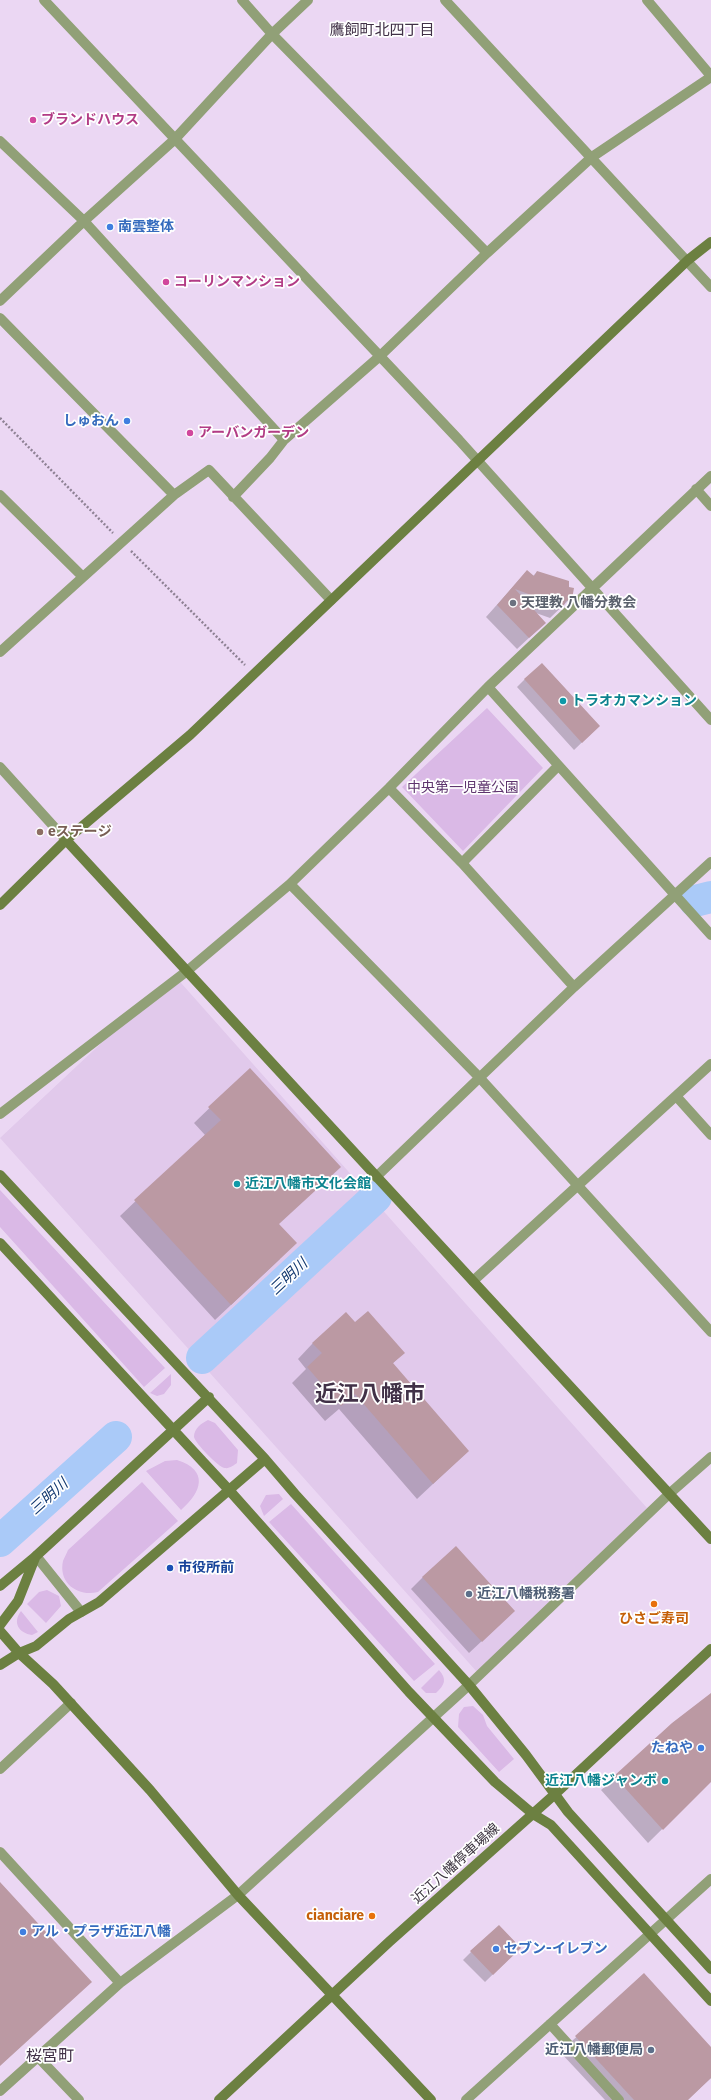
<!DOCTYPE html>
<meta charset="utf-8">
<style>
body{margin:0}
canvas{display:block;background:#ebd7f3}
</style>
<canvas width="711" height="2100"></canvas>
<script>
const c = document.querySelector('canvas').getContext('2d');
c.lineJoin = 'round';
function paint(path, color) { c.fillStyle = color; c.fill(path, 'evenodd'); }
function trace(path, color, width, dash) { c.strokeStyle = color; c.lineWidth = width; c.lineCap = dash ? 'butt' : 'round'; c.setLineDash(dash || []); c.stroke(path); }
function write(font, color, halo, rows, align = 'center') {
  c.font = font + ' "Fira Sans","Noto Sans JP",sans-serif'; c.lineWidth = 3.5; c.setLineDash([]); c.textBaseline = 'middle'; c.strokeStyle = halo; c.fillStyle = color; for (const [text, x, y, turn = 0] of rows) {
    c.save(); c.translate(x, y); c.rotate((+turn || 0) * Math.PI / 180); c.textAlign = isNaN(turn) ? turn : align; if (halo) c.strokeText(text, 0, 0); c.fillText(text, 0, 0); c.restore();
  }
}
paint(new Path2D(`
 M174 975 647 1508 477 1672 0 1138Z`), '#e1c9eb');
paint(new Path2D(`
 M487 708 543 768 463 851 402 787Z
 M0 1190 165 1368 144 1387 0 1227Z
 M171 1374V1385L164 1394 157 1396 150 1393Z
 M208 1420 215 1423 238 1450 237 1463C234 1465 229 1469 225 1468 219 1468 195 1443 194 1437 194 1428 202 1423 208 1420Z
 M177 1460C209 1470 202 1492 181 1510L146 1471 165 1461Z
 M142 1482 178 1521 98 1592C79 1597 58 1584 63 1561 64 1558 67 1553 68 1550Z
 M279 1494 283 1499 264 1516 260 1506 266 1495Z
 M291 1504 435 1664 414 1681 269 1522Z
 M47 1590 59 1596 61 1606 46 1623 27 1604 39 1592Z
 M21 1611 38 1632 32 1635C19 1633 12 1623 21 1611Z
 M439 1670C447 1679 445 1685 436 1693H426L421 1688Z
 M473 1706 483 1715 487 1726 514 1759 499 1772 458 1727 459 1714 464 1707Z`), '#dab9e6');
paint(new Path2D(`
 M527 571 533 576 537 572 571 598 550 618 536 613 545 623 517 649 486 617Z
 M525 679 599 726 574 750 517 687Z
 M250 1069 278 1224 280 1259 215 1320 120 1216 205 1135 194 1123Z
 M355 1324 403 1353 392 1364 468 1451 417 1499 339 1409 325 1421 292 1383 306 1369 298 1359 313 1343Z
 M423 1577 514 1611 469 1653 411 1589Z
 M711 1694V1781L648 1843 601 1790Z
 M520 1948 485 1982 463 1960 471 1952Z
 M644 1975 711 2048V2078L687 2100H605L560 2052Z`), '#0003');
trace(new Path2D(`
 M695 901 711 897
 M202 1358 376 1197
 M0 1541 116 1437`), '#aacaf8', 32);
paint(new Path2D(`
 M527 570 534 576 537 571 569 581V587L574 588 572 599 566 601 563 607 515 589 546 623 529 638 497 605Z
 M542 663 600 726 582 743 524 679Z
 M250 1068 341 1167 279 1224 297 1243 231 1305 134 1200 221 1120 208 1107Z
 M368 1311 405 1353 393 1363 469 1451 433 1484 355 1394 341 1406 307 1367 322 1353 312 1343 346 1312 355 1322Z
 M456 1546 515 1611 482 1642 422 1577Z
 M711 1693V1782L663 1830 614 1776 672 1723Z
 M0 1882 92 1982 0 2066Z
 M499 1925 521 1948 493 1975 470 1951Z
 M644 1973 711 2047V2078L688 2100H634L575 2036Z`), '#bb99a3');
trace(new Path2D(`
 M0 418 113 533
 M131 551 245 665`), '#8f8295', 2.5, [2, 2]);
trace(new Path2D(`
 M44 0 459 440 711 720
 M242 0 272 34 487 253
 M445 0 711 287
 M647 0 711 76
 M0 141 84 221 284 440
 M0 301 84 221 174 140 272 34 308 0
 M0 318 174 495
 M696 489 711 506
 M0 495 83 577
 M233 497 270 458 284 440 380 356 487 253 592 157 711 77
 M0 652 174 495 209 470 331 600
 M488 687 711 935
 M0 767 66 840
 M389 788 462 863 574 987
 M462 863 558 766
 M290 884 479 1077 711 1332
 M676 1096 711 1135
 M0 1114 187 971 290 884 389 788 488 687 711 476
 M376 1177 574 987 711 862
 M473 1281 711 1064
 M36 1556 81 1612
 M0 1769 71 1703
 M0 1852 120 1983
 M550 2024 619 2100
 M37 2056 79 2100
 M0 2091 120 1983 238 1895 469 1685 669 1494 711 1457
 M466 2100 711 1879`), '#91a077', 10);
trace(new Path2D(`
 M66 840 711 1539
 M0 905 66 840 190 735 688 260 711 242
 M0 1175 265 1459 295 1494 469 1685 526 1755 568 1812 711 1969
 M0 1243 229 1490 409 1692 495 1782 533 1814 551 1825 711 2001
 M0 1586 36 1556 209 1397
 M0 1625 18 1601 35 1558
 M0 1631 19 1653 53 1684 150 1790 238 1895 431 2100
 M0 1665 19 1653 36 1646 69 1619 99 1602 265 1459
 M219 2100 389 1942 554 1795 711 1649`), '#6c8041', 10);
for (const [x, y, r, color] of [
 [33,120,4,"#d1479c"],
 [110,227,4,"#3f7fe0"],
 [166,282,4,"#d1479c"],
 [127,421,4,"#3f7fe0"],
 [190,433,4,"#d1479c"],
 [513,603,4,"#6b7280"],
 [563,701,4,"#0f9aa8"],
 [40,832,4,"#8d6e63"],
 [237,1184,4,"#0f9aa8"],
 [170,1568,4,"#1a4fb4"],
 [469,1594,4,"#5c6f8a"],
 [654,1604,4,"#e8710a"],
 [701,1748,4,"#3f7fe0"],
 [665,1781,4,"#0f9aa8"],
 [372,1916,4,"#e8710a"],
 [23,1932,4,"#3f7fe0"],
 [496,1949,4,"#3f7fe0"],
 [651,2050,4,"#5c6f8a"]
]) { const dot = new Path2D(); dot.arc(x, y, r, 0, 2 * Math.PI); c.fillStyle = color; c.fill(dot); trace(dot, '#fff', 1.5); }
write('bold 14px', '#b23c85', '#fff', [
 ["ブランドハウス",41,120],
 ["コーリンマンション",174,282],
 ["アーバンガーデン",198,433]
], 'left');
write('bold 14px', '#366cbe', '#fff', [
 ["南雲整体",118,227],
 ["しゅおん",119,421,"right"],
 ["たねや",693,1748,"right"],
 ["アル・プラザ近江八幡",31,1932],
 ["セブン-イレブン",504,1949]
], 'left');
write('bold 14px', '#5b616d', '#fff', [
 ["天理教 八幡分教会",521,603]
], 'left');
write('bold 14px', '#0d838f', '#fff', [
 ["トラオカマンション",571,701],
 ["近江八幡市文化会館",245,1184],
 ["近江八幡ジャンボ",657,1781,"right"]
], 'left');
write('14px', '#5e346e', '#fff', [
 ["中央第一児童公園",463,788]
]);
write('bold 14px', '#785e54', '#fff', [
 ["eステージ",48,832]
], 'left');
write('bold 14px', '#164399', '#fff', [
 ["市役所前",178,1568]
], 'left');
write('bold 14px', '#4e5e75', '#fff', [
 ["近江八幡税務署",477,1594],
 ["近江八幡郵便局",643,2050,"right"]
], 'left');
write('bold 14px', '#c56008', '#fff', [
 ["ひさご寿司",654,1619],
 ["cianciare",364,1916,"right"]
]);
write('14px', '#3d3540', '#fff', [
 ["近江八幡停車場線",456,1864,-42]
]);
write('15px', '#413147', '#fff', [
 ["鷹飼町北四丁目",382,31]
]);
write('italic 15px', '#143a71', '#fff', [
 ["三明川",289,1277,-43],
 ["三明川",49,1497,-42]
]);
write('16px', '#413147', '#fff', [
 ["桜宮町",50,2057]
]);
write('bold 22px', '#413147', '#fff', [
 ["近江八幡市",370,1395]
]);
</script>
